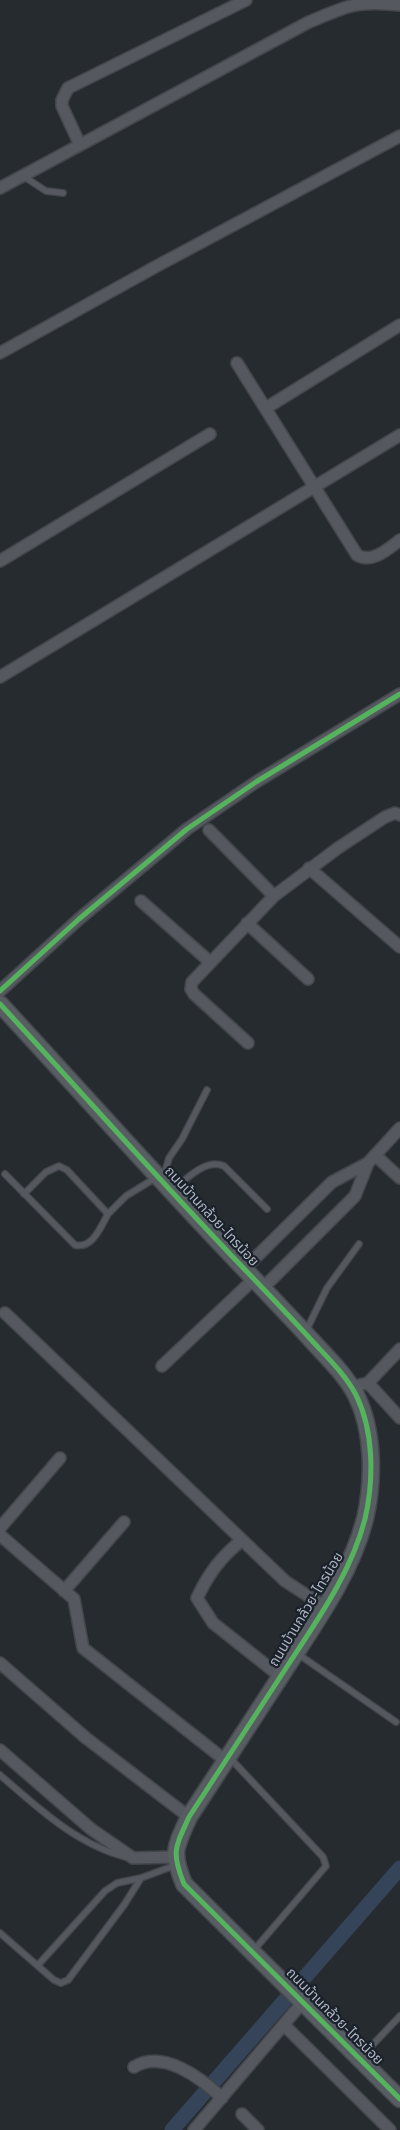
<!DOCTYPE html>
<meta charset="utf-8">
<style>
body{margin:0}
canvas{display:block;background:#262b30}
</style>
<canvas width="400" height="2130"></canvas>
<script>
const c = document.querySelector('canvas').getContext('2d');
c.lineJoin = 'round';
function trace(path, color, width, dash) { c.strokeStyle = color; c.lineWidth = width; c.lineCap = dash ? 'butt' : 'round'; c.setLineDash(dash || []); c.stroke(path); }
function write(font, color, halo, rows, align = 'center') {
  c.font = font + ' "Nunito Sans","Noto Sans Thai",sans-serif'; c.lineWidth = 4.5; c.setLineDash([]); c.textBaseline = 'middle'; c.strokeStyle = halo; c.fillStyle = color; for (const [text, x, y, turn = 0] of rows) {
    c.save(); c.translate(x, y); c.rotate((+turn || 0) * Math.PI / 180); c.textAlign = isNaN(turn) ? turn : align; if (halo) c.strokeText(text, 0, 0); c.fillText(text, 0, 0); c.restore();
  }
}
trace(new Path2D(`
 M172 2130 400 1868`), '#354459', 15);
const lane = new Path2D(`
 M23 176 46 191 63 193
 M5 1174 75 1245C93 1249 101 1226 108 1214
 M163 1179 169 1158 182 1139 207 1090
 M173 1190C186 1179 206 1158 224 1166L267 1209
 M24 1194 46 1172 59 1166 67 1170 108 1214 126 1196 157 1177
 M306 1331 327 1288 359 1244
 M298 1654 396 1722
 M230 1758 323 1857 326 1866 254 1950
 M0 1775C37 1807 77 1845 126 1857
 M0 1933 54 1980 61 1983 68 1980 124 1905 141 1878
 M38 1965 105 1891 117 1883 141 1878 176 1865
 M360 2058 400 2016`);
const street = new Path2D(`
 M80 145 62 106V100L68 88 246 0
 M0 188 307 23C346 6 357 0 400 5
 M0 353 155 267 400 136
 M237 363 357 555C372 564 388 549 400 540
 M266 408 400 325
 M0 561 210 434
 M0 677 400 435
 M209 830 274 896
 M309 868 400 947
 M141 901 210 962
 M247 923 308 979
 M0 991 79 919 187 829 256 782 400 694
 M248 1043 194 994 191 989 192 982 274 896 338 848 385 817 395 813 400 815
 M375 1155 400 1178
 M245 1268 332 1182 368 1163 400 1128
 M263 1288 355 1196 368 1163
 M5 1313 285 1581 325 1607
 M162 1366 254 1279
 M368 1383 400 1418
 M350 1387 368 1383 400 1349
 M0 1528 60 1458
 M0 1535 74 1599 83 1648 226 1761
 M242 1540C220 1558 209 1573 197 1598L213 1623 281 1677
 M64 1591 124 1522
 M0 1663 86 1738 189 1817
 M0 1750 91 1829 133 1858 175 1857
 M284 2025 390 2130
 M134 2067C163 2049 201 2078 222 2098
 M242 2114 258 2130
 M194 2130 302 2003`);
const secondary = new Path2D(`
 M0 1004C84 1095 167 1189 253 1278 274 1300 295 1322 315 1344 330 1360 346 1376 356 1395 374 1431 374 1480 365 1519 351 1573 318 1619 288 1665 255 1716 222 1766 189 1817 175 1848 171 1852 184 1884L400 2099`);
trace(lane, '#43474b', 8);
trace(street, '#43474b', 14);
trace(secondary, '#43474b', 19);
trace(lane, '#55585f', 5.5);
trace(street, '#55585f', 11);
trace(secondary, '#585d64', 16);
trace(new Path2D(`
 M0 991 79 919 187 829 256 782 400 694
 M0 1004C84 1095 167 1189 253 1278 274 1300 295 1322 315 1344 330 1360 346 1376 356 1395 374 1431 374 1480 365 1519 351 1573 318 1619 288 1665 255 1716 222 1766 189 1817 175 1848 171 1852 184 1884L400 2099`), '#56b35d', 5);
write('14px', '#aeb6c2', '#1a212a', [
 ["ถนนบ้านกล้วย-ไทรน้อย",211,1217,47],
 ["ถนนบ้านกล้วย-ไทรน้อย",307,1610,-59],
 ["ถนนบ้านกล้วย-ไทรน้อย",334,2017,45]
]);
</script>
